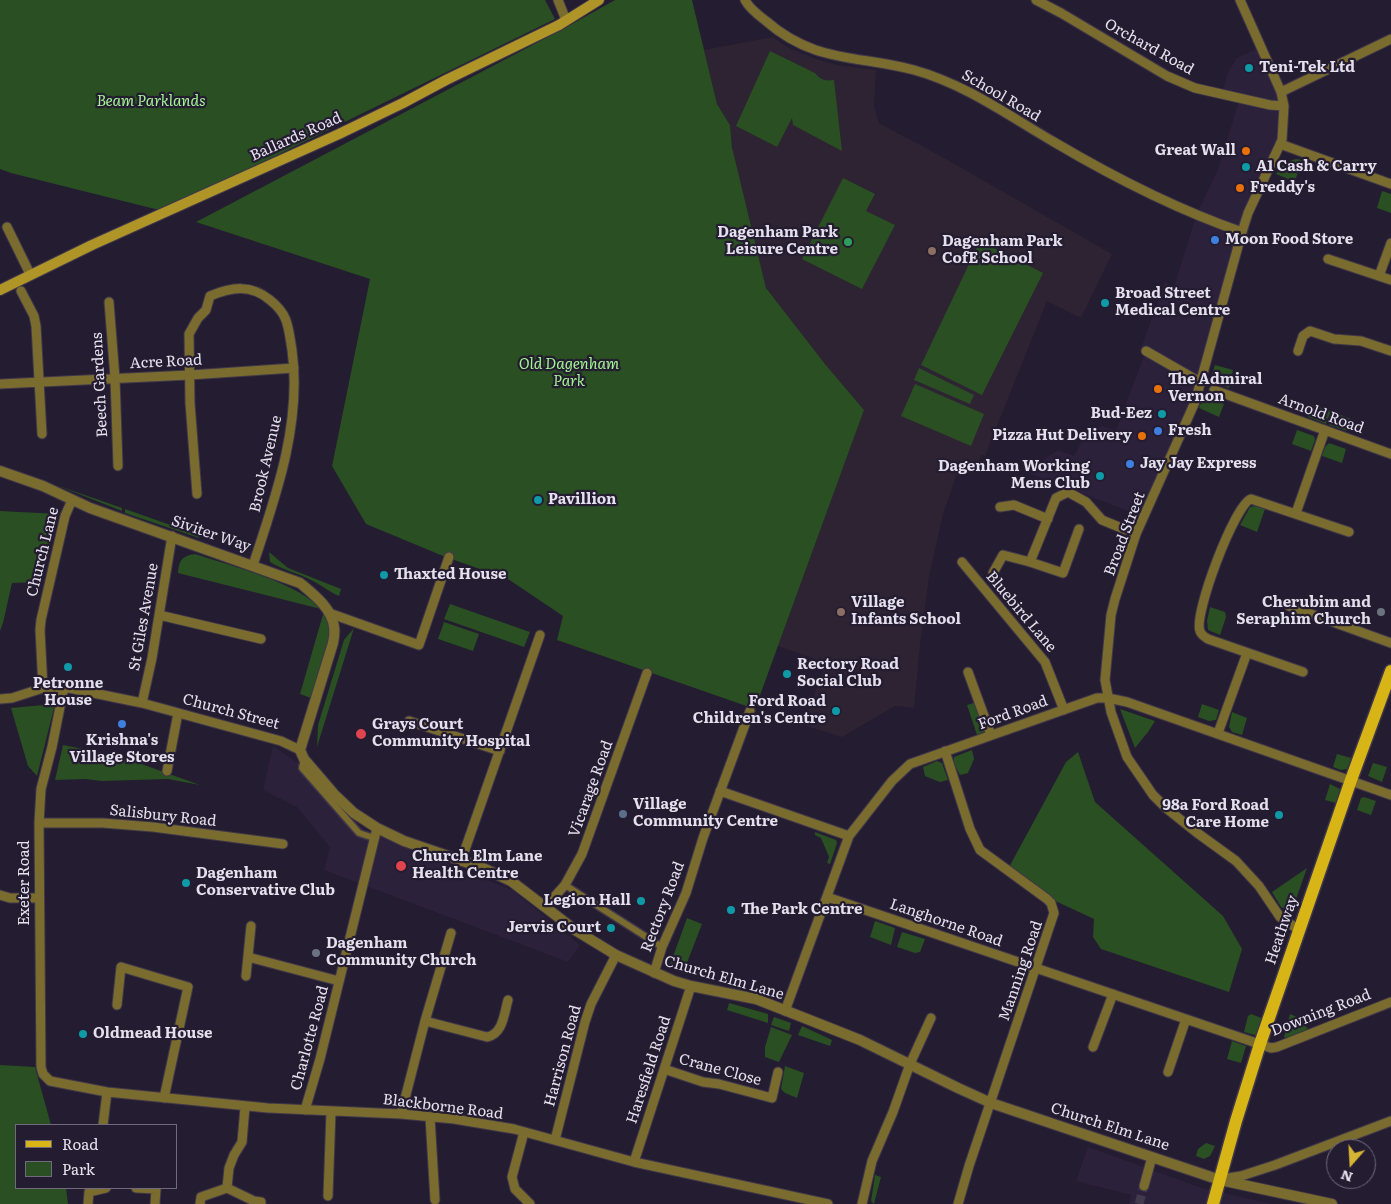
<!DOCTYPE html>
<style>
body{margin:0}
#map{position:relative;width:1391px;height:1204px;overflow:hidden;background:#241c30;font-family:Literata,serif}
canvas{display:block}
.legend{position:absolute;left:15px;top:1124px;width:162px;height:65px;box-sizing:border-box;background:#241c30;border:1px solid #716a7c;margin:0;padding:6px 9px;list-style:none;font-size:15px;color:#e5e0ed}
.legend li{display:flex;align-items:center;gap:10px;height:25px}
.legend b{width:25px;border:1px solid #716a7c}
.north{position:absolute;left:1326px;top:1139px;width:50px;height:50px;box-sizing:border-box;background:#241c30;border:1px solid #716a7c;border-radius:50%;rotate:199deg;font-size:14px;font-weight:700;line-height:20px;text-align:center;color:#e5e0ed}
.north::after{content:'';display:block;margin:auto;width:18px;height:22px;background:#d5b534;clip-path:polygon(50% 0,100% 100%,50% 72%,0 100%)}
</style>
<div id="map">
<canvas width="1391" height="1204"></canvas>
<ul class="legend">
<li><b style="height:6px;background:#d7b517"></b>Road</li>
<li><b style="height:14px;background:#294f22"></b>Park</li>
</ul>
<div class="north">N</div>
</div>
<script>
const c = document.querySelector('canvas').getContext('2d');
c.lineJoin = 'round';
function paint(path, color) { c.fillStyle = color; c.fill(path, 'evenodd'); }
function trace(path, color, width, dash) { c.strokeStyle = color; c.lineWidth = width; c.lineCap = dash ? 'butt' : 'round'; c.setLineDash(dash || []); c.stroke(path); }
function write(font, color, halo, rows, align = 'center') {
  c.font = font + ' Literata,serif'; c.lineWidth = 4.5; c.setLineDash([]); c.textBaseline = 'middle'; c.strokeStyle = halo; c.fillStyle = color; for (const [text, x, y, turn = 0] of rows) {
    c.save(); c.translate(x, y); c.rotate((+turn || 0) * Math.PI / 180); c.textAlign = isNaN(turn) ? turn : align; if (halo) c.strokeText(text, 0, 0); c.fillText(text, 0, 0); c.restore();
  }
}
paint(new Path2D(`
 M1261 47 1281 92 1284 126 1256 194 1195 402 1144 517 1026 472 1058 450 1074 456 1084 437 1093 430 1102 426 1116 430 1146 351 1142 346 1165 282 1174 287 1196 216 1218 169 1240 98 1222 94 1228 72 1237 58Z
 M273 746 298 763 364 830 512 890 580 945 568 962 324 870 330 847 297 807 263 790Z
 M1088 1147 1202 1188 1272 1204H1129L1131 1195 1076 1181Z`), '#2c213b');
paint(new Path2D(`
 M773 37 787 47 816 59 837 65 876 70 874 106 879 123 937 154 1112 254 1081 318 1047 301 985 456 981 455 976 467 961 462 943 514 929 577 920 645 914 708 895 706 842 737 803 725 826 663 778 646 864 410 821 359 766 288 733 151 730 125 717 104 704 50Z`), '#2e2332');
paint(new Path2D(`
 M0 0H545L555 19 163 211 11 173 0 169Z
 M615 0H692L717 104 730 125 732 147 766 288 825 364 864 410 755 709 557 640 563 616 508 579 443 556 366 524 332 466 370 279 196 222 563 29Z
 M770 51 815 73C820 80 826 81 834 80L842 151 793 125 792 118 777 147 736 126Z
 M1296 159 1302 160 1296 178 1293 181 1276 174 1285 162Z
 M843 178 875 194 866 211 895 225 862 289 802 259Z
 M1382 191 1391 194V213L1377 208Z
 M980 241 1043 273 982 395 921 365Z
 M1215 365 1233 370 1229 388 1213 382 1211 377Z
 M919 368 974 395 970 404 914 380Z
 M915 384 984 414 971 446 901 416Z
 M1206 399H1210L1224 404 1219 417 1199 408 1201 403Z
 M1312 405 1331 411 1326 424 1308 417Z
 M1333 412 1351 419 1347 431 1329 425Z
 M1297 430 1314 436 1315 440 1311 451 1292 444Z
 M1329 443 1346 449 1342 463 1322 456 1325 447Z
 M56 485 122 508V511Z
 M1255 506 1265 509 1257 532 1240 525 1250 507Z
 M125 509 199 535V538L125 513Z
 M0 511 58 514 41 582 12 583 3 623 0 631Z
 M269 552 288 568 341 589 339 596C327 591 322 585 311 580 297 573 283 570 270 562Z
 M195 554C231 566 297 582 321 609L178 573C179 560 182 556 195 554Z
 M450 604 530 632 524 647 444 619Z
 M1210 607 1225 612 1226 617 1220 635 1208 630 1207 621Z
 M324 611 331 633 311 698 300 694Z
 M444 622 479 634 473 651 438 639Z
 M354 628 317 747 318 725 344 640Z
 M977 702 987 732 977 735 967 705Z
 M55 704 37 776 28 766 11 708Z
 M1202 704 1219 710 1216 720 1209 721 1198 717Z
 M1120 709 1155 721 1148 732 1135 748Z
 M1232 712 1247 718 1242 735 1232 732 1229 727Z
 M63 745 119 756 200 785 168 779 102 781 85 779 55 780Z
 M972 750 974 759 968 773 960 775 953 762 954 757Z
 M1078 752 1095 802 1223 916 1242 949 1229 992 1101 949 1093 937 1094 919 1051 899 1008 869 1066 762Z
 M1337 754 1351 758 1347 769 1341 770 1333 767Z
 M937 761 942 763 948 780 940 782 925 776 923 767Z
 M1373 763 1387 767 1382 782 1368 776Z
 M1330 784 1340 789 1336 803 1325 800Z
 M1364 797 1376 801 1371 815 1357 810 1361 798Z
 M815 832 836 840 837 843 830 864 827 863 829 857 821 838 815 835Z
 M1307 868 1293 908 1289 910 1281 907 1272 892Z
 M687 918 702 924 683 973 672 969 670 965Z
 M875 921 895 928 891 945 870 937Z
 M902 932 925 939 920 952 915 953 897 947Z
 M729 1003 768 1014V1023L727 1010Z
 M1251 1014 1264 1019 1258 1036 1244 1032 1248 1016Z
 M1290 1014 1297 1017 1308 1029 1287 1039 1284 1037Z
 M774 1017 791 1023 789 1031 771 1025Z
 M802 1026 832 1040 830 1046 798 1035Z
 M771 1027 792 1035 779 1062 765 1057V1047Z
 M1232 1041 1246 1046 1241 1063 1227 1059Z
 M0 1065 35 1067 51 1125H16V1188H66L68 1204H0Z
 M785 1066 804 1073 797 1098 785 1093 781 1089Z
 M1206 1143 1215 1146 1210 1156 1204 1159 1196 1156 1198 1149Z
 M875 1175 881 1177 874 1204 871 1201Z`), '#294f22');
trace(new Path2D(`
 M1139 1204 1144 1186`), '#41394c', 9, [9, 4.5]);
const pedestrian = new Path2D(`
 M304 759 302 768 359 833 374 838
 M565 885 662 947`);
const minor = new Path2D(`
 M558 0 566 20
 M745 0C749 8 758 15 766 21 814 63 857 55 914 70 965 84 1009 116 1054 142 1115 178 1175 209 1242 232
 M1036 0 1061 13 1167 76 1195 88 1270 105 1284 106
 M1240 0 1281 92 1284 106 1282 140 1248 213 1242 232 1195 402 1136 534 1115 599 1111 615 1105 680 1111 712 1127 757 1153 795 1166 808 1196 832 1236 861 1259 886 1280 917 1299 930
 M1281 92 1391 39
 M1280 144 1391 184
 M7 227 30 274
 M1328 259 1391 280
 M1379 276 1391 243
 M21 291 34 316 36 326 42 434
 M109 302 115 378 118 466
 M1146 351 1200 382
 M1298 351 1303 336 1310 331 1334 339 1361 341 1391 351
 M0 384 190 375 294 368
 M1214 390 1391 454
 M197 494 190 403 189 334 198 318 206 310 210 296C232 287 251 284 270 300 289 315 288 327 292 350 302 423 276 496 253 565
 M1000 507 1014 505 1048 519
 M1296 513 1325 430
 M962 562 1045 662 1064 710
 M1030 562 1056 498 1068 492 1086 502 1102 520 1136 534
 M993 573 1003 555 1030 562 1063 573 1079 529
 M1289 606 1391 643
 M329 613 419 645 449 557
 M159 615 261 639
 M968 672 991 735
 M1303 672 1208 639C1205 637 1201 635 1200 631 1193 615 1235 504 1251 499L1349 532
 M64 687 52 747 41 789 39 823 41 1067 43 1074 50 1081 107 1092 268 1108 401 1114 454 1119 514 1129 634 1162 828 1204
 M43 688 40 630 41 620 65 516 72 500
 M0 699 12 698 43 688 64 687 142 703 281 741 300 750
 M142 703 152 658 172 536
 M409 721 500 751
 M1218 733 1247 653
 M945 751 970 829 980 850 1047 899 1051 903 1054 913 969 1166 958 1204
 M167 771 178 713
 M720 791 849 836
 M39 823H103L153 827 283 844
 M461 861 540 635
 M0 895 10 898H39
 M827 897 1271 1048 1277 1047 1391 1002
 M546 906 565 885 582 854 647 673
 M248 957 339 981
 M654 973 662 947 686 893 703 838 750 711
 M246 976 251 926
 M117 1005 121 967 188 987 164 1098
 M785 1011 849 836 892 781 910 764 1097 698H1108L1127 702 1391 795
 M425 1021 487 1037C503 1034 504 1014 508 1000
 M1093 1047 1113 994
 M664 1069 703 1082 719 1084 772 1098 778 1072
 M1168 1072 1186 1019
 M305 1110 320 1059 377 828
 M401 1114 425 1021 451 933
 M430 1117 435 1200
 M103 1125 107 1092
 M524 1132 512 1177 515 1189 530 1204
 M555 1140 585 1022 591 1004 616 955
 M634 1162 691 986
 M1221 1179 1241 1176 1275 1165 1391 1121
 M1144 1186 1152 1157
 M136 1188 156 1189 155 1204
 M227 1188 229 1168 234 1155 242 1142 245 1107
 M328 1196 331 1111
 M88 1204 89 1192 106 1188
 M200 1204 201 1197 227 1188 254 1201 261 1202V1204
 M862 1204 872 1161 893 1112 910 1064 931 1018`);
const tertiary = new Path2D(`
 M0 471 43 486 90 508 300 583C313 594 332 608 334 627 335 632 334 638 333 643L300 750 304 759 334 794 354 813 377 828 404 841 483 868 511 881 575 930 616 955 674 981 691 986 756 999 802 1017 860 1040 958 1088 991 1103 1220 1180 1332 1204`);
const secondary = new Path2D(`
 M0 290 92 245 339 134 403 103 446 80 559 25 599 0`);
const primary = new Path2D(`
 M1213 1204 1236 1121 1260 1044 1351 780 1391 671`);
trace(pedestrian, '#3f374a', 9);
trace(minor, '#3f374a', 11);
trace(tertiary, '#3f374a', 12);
trace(secondary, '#3f374a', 12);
trace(primary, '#3f374a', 15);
trace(pedestrian, '#7a6b2e', 6);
trace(minor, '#7a6b2e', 9);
trace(tertiary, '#7a6b2e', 10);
trace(secondary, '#af9428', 10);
trace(primary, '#d7b517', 12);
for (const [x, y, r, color] of [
 [1249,68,5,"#0f9aa8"],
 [1246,151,5,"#e8710a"],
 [1246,167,5,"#0f9aa8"],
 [1240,188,5,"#e8710a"],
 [1215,240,5,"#3f7fe0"],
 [848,242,5,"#2e9e5b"],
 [932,251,5,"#8d6e63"],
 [1105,303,5,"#0f9aa8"],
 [1158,389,5,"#e8710a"],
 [1162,414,5,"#0f9aa8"],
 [1158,431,5,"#3f7fe0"],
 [1142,436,5,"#e8710a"],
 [1130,464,5,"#3f7fe0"],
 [1100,476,5,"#0f9aa8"],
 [538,500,5,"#0f9aa8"],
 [384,575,5,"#0f9aa8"],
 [841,612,5,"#8d6e63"],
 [1381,612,5,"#6b7280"],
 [68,667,5,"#0f9aa8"],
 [787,674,5,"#0f9aa8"],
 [836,711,5,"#0f9aa8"],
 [122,724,5,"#3f7fe0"],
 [361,734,6,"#e0444e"],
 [623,814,5,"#5c6f8a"],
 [1279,815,5,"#0f9aa8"],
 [401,866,6,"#e0444e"],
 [186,883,5,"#0f9aa8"],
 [641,901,5,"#0f9aa8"],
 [731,910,5,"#0f9aa8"],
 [611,928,5,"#0f9aa8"],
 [316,953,5,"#6b7280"],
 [83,1034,5,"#0f9aa8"]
]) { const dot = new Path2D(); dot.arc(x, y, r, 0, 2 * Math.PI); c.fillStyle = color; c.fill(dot); trace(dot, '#241c30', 2); }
write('15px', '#e5e0ed', '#241c30', [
 ["Orchard Road",1149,47,29],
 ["School Road",1001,96,30],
 ["Ballards Road",296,137,-24],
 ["Acre Road",166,362,-3],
 ["Beech Gardens",100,385,-93],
 ["Arnold Road",1321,414,20],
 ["Brook Avenue",266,464,-77],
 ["Siviter Way",211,534,19],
 ["Broad Street",1125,534,-69],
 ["Church Lane",43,552,-76],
 ["Bluebird Lane",1021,612,50],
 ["St Giles Avenue",144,617,-80],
 ["Church Street",231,712,15],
 ["Ford Road",1013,713,-20],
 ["Vicarage Road",591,789,-70],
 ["Salisbury Road",163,816,6],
 ["Exeter Road",25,883,-90],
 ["Rectory Road",663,907,-69],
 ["Langhorne Road",946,923,19],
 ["Heathway",1282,930,-71],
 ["Manning Road",1021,971,-71],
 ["Church Elm Lane",724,978,16],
 ["Downing Road",1321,1013,-21],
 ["Charlotte Road",310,1038,-75],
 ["Harrison Road",563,1056,-75],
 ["Haresfield Road",649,1070,-72],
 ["Crane Close",720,1070,15],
 ["Blackborne Road",443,1107,7],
 ["Church Elm Lane",1110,1127,18]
]);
write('bold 15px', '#e5e0ed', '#241c30', [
 ["Teni-Tek Ltd",1259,68],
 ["Great Wall",1236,151,"right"],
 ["A1 Cash & Carry",1256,167],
 ["Freddy's",1250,188],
 ["Dagenham Park",838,233,"right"],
 ["Leisure Centre",838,250,"right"],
 ["Moon Food Store",1225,240],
 ["Dagenham Park",942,242],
 ["CofE School",942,259],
 ["Broad Street",1115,294],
 ["Medical Centre",1115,311],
 ["The Admiral",1168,380],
 ["Vernon",1168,397],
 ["Bud-Eez",1152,414,"right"],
 ["Fresh",1168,431],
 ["Pizza Hut Delivery",1132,436,"right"],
 ["Jay Jay Express",1140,464],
 ["Dagenham Working",1090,467,"right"],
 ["Mens Club",1090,484,"right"],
 ["Pavillion",548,500],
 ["Thaxted House",394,575],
 ["Village",851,603],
 ["Infants School",851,620],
 ["Cherubim and",1371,603,"right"],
 ["Seraphim Church",1371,620,"right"],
 ["Rectory Road",797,665],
 ["Social Club",797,682],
 ["Petronne",68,684,"center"],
 ["House",68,701,"center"],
 ["Ford Road",826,702,"right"],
 ["Children's Centre",826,719,"right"],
 ["Grays Court",372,725],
 ["Community Hospital",372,742],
 ["Krishna's",122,741,"center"],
 ["Village Stores",122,758,"center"],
 ["Village",633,805],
 ["Community Centre",633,822],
 ["98a Ford Road",1269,806,"right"],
 ["Care Home",1269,823,"right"],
 ["Church Elm Lane",412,857],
 ["Health Centre",412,874],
 ["Dagenham",196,874],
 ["Conservative Club",196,891],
 ["Legion Hall",631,901,"right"],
 ["The Park Centre",741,910],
 ["Jervis Court",601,928,"right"],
 ["Dagenham",326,944],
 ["Community Church",326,961],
 ["Oldmead House",93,1034]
], 'left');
write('italic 15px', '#a2f592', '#241c30', [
 ["Beam Parklands",151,102],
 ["Old Dagenham",569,365],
 ["Park",569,382]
]);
</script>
